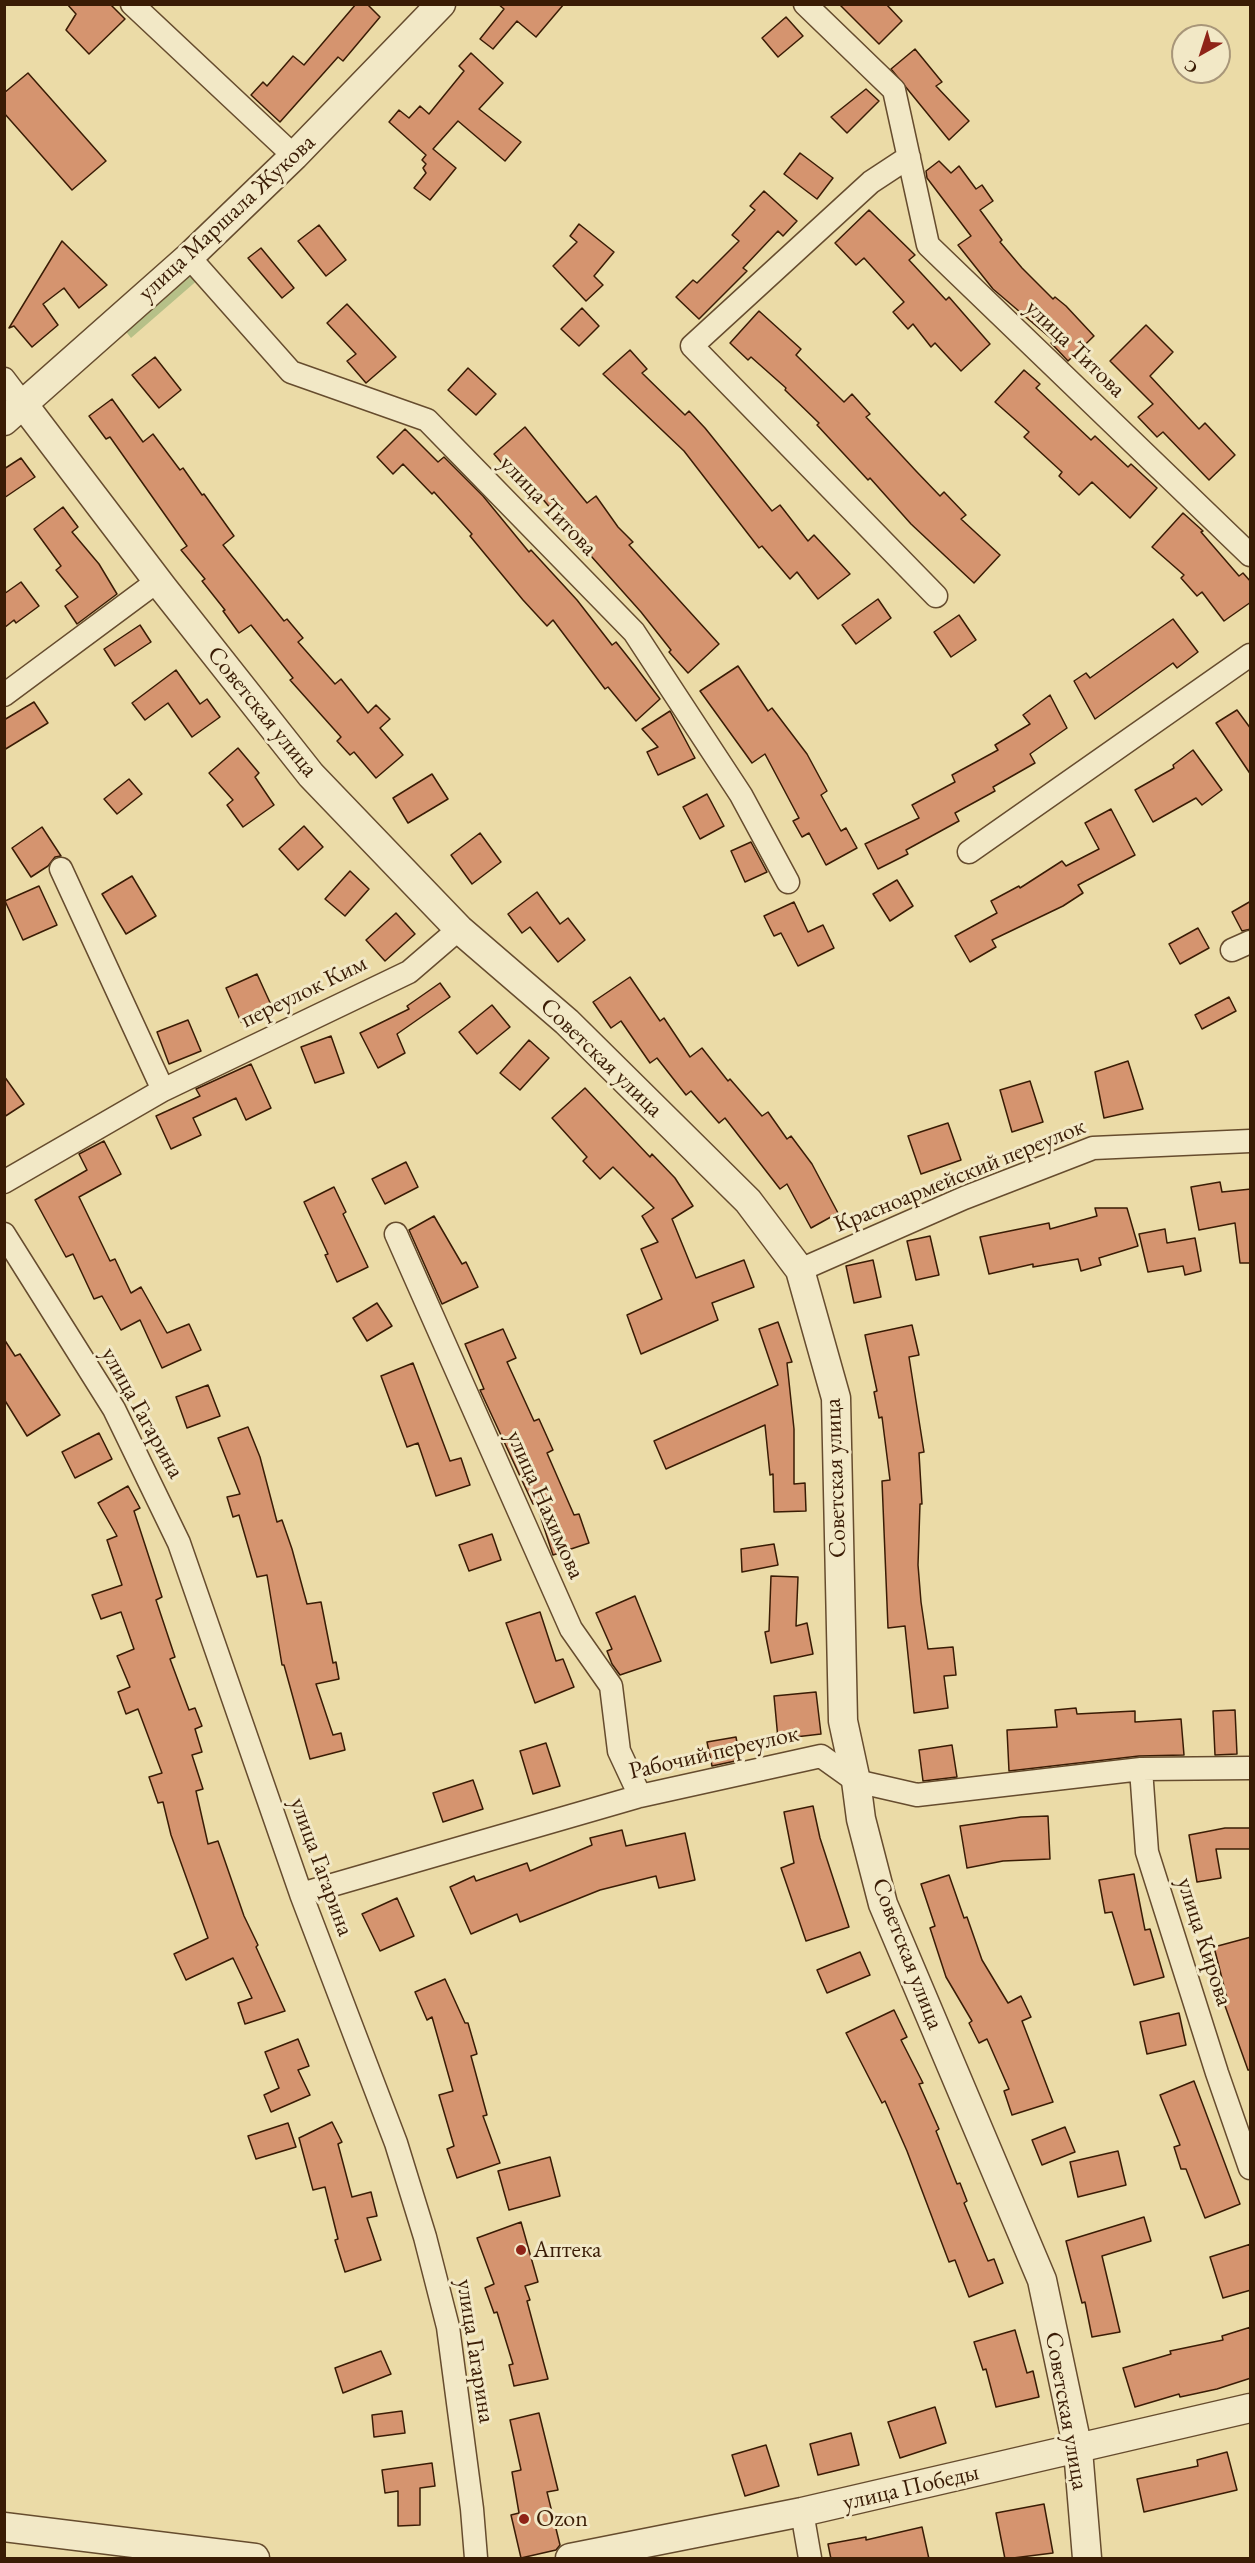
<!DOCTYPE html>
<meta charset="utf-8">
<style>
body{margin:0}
#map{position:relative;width:1255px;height:2563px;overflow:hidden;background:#ebdba7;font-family:"EB Garamond",serif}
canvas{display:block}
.frame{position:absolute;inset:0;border:6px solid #3a1c05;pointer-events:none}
.north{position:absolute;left:1171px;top:24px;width:60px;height:60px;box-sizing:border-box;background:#f2e8c6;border:2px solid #a89679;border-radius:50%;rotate:219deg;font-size:16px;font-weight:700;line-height:24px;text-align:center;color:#3a1c05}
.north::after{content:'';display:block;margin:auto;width:21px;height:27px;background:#8f2418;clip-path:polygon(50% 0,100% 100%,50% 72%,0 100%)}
</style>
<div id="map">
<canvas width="1255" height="2563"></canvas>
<div class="frame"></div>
<div class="north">С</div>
</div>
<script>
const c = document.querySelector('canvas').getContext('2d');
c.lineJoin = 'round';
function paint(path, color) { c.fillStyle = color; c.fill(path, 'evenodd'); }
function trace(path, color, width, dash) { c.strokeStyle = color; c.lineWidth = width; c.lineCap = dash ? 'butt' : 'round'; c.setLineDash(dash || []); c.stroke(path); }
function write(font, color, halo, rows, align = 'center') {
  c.font = font + ' "EB Garamond",serif'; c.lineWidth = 6; c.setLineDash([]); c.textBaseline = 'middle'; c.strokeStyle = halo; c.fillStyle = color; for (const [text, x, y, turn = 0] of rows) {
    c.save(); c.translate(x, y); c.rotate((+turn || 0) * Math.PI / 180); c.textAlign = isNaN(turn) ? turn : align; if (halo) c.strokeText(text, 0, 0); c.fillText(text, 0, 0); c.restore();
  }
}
paint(new Path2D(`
 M188 264 200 278 131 338 120 324Z`), '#b6c088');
const building = new Path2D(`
 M67 4H110L125 19 89 54 66 30 76 14Z
 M356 4H367L380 17 343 61 338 57 280 122 251 95 263 82 267 86 293 56 304 65Z
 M498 4H564L536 37 517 21 493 49 480 39 504 9Z
 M839 4H886L902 21 879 44Z
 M786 17 803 36 778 57 762 38Z
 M915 49 942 82 936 86 969 121 949 140 891 69Z
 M471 53 503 83 479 109 521 142 505 161 458 121 433 149 456 168 430 200 414 188 426 173 423 168 426 164 422 160 426 155 389 122 399 110 409 118 420 106 429 114 464 71 459 66Z
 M28 73 106 161 72 190 4 113V93Z
 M866 89 879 101 847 133 831 117Z
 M800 153 833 178 817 199 784 174Z
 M939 161 951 173 959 166 976 189 982 185 993 201 980 210 1002 240 1000 242 1022 268 1053 299 1055 297 1066 306 1094 336 1068 361 1051 343 1054 341 993 289 958 245 971 236 927 178 926 171Z
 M764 191 797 221 783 236 778 231 743 268 747 271 699 319 676 297 693 280 697 283 739 241 732 235 755 210 750 206Z
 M869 210 915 255 909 260 946 300 949 297 990 344 961 371 935 343 931 347 913 324 908 329 893 312 904 302 864 258 856 265 835 243Z
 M579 224 614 252 594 276 603 285 586 301 553 266 577 242 570 236Z
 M319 225 346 260 326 276 298 241Z
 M62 241 107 285 79 308 64 288 43 304 58 325 32 347 14 326 9 328Z
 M261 248 294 288 282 298 248 258Z
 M347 304 396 357 366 383 347 361 356 354 327 323Z
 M582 308 599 326 579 346 561 329Z
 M759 311 801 349 796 355 844 402 852 394 870 414 866 417 916 471 940 496 944 492 966 515 961 519 1000 555 974 583 911 524 870 478 868 480 817 425 819 423 785 390 786 388 751 357 748 360 730 343Z
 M1146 325 1173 352 1150 376 1199 429 1205 423 1235 455 1209 480 1163 432 1157 437 1138 417 1153 404 1110 361Z
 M630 350 647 369 642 373 685 415 689 411 705 428 772 511 780 505 808 541 814 535 850 574 818 599 797 572 790 579 762 546 759 548 684 451 603 374Z
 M155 357 181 390 159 408 132 375Z
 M468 368 496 394 476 415 448 390Z
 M1024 370 1040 384 1036 388 1091 440 1095 436 1128 467 1131 464 1157 488 1130 518 1092 482 1079 495 1059 476 1062 472 1024 437 1029 432 995 402Z
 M112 399 143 442 153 434 180 470 183 468 202 495 204 494 234 536 223 545 284 621 287 619 303 638 298 642 335 684 341 679 368 713 376 705 390 719 380 728 403 755 376 778 354 752 350 755 337 741 341 737 290 680 293 678 251 625 239 633 223 611 225 610 202 581 205 579 181 550 187 546 110 437 106 439 89 416Z
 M525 427 587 503 596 496 618 527 633 542 629 545 719 644 688 673 669 652 671 650 641 612 591 556 556 506 552 510 512 463 506 468 494 454Z
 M405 429 438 462 444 457 483 496 529 552 531 550 577 600 612 645 616 642 635 666 660 699 636 721 608 687 605 689 553 620 547 626 523 600 470 536 472 534 434 492 432 494 403 464 393 474 377 457Z
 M21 458 35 477 4 498V469Z
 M63 507 78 527 72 532 99 564 117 594 77 624 65 606 78 597 56 570 61 566 34 529Z
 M1183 513 1203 531 1201 532 1239 576 1243 573 1251 582V602L1224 621 1202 592 1197 596 1181 578 1184 575 1152 547Z
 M21 582 39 606 16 623 14 620 4 628V594Z
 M878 599 891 618 856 644 842 625Z
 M959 615 976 640 951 657 934 632Z
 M1173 619 1198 652 1177 668 1173 663 1095 719 1074 681 1086 673 1090 678Z
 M140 625 151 642 115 666 104 649Z
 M738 666 768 711 772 708 807 754 827 791 821 795 841 831 846 828 857 848 826 865 809 833 802 837 793 821 799 818 765 754 752 763 700 691Z
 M176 670 200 704 207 699 220 717 192 737 168 703 145 720 132 703Z
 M1050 695 1067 728 1030 754 1035 763 993 787 995 791 955 813 959 821 906 850 908 854 878 869 865 844 919 818 912 805 955 782 952 775 998 750 995 745 1030 724 1023 715Z
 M34 702 48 723 4 750V720Z
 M1237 710 1251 729V775L1216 723Z
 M670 711 695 758 658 775 647 752 658 747 642 729Z
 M238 748 259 773 255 777 274 805 243 827 227 805 233 800 209 773Z
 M1193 750 1222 790 1202 805 1196 798 1153 822 1135 790 1174 768 1173 765Z
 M432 774 448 799 408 823 393 798Z
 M129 779 142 794 117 814 104 799Z
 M707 794 724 826 700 839 683 807Z
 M1111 809 1135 855 1078 885 1083 893 1063 906 992 940 996 947 970 962 955 936 997 913 991 901 1019 886 1020 888 1062 861 1066 866 1099 849 1085 823Z
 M304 826 323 847 298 870 279 849Z
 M42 827 61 856 55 857 48 866 31 877 12 848Z
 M480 833 501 862 472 884 451 855Z
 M751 842 767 872 745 882 731 851Z
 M350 871 369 889 345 916 325 899Z
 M132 876 156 916 126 934 102 894Z
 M897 880 913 906 890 921 873 894Z
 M39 886 57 925 23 940 5 901Z
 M537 892 560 924 568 918 585 940 558 962 530 927 522 933 508 914Z
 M1251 901V929L1242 931 1232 912Z
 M794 902 808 932 823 925 834 948 798 966 781 933 774 936 764 916Z
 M396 913 415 934 385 961 366 940Z
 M1198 928 1209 948 1180 964 1169 944Z
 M257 974 272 1007 241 1022 226 988Z
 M630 977 660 1021 664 1018 690 1057 702 1048 728 1081 730 1079 762 1116 768 1112 787 1139 791 1136 812 1164 838 1213 811 1228 787 1184 780 1189 725 1118 719 1123 691 1091 686 1095 657 1058 650 1063 621 1021 611 1028 593 1002Z
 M440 983 450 997 397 1034 405 1053 378 1068 360 1033 409 1009 407 1006Z
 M1229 997 1236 1011 1202 1029 1195 1015Z
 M492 1005 510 1027 477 1054 459 1032Z
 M188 1020 201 1051 169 1064 157 1032Z
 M331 1036 344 1073 315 1083 301 1047Z
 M529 1040 549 1058 520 1090 500 1073Z
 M1128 1061 1143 1109 1104 1118 1095 1072Z
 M251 1064 271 1108 246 1120 236 1098 193 1118 201 1135 171 1149 156 1116 200 1096 196 1089Z
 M4 1076 24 1104 4 1117Z
 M1030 1081 1043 1122 1012 1132 1000 1090Z
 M585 1088 650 1157 652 1154 675 1178 693 1206 672 1219 696 1278 744 1260 754 1287 712 1303 718 1320 641 1354 627 1315 662 1299 641 1249 658 1242 642 1216 654 1208 613 1167 600 1179 583 1161 587 1157 552 1118Z
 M948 1123 961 1160 921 1174 908 1136Z
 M104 1141 121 1174 79 1197 110 1261 115 1259 131 1293 141 1287 167 1333 189 1324 201 1350 162 1368 140 1320 121 1330 102 1296 94 1299 73 1254 66 1257 35 1200 87 1170 79 1154Z
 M406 1162 418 1187 385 1204 372 1179Z
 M1220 1182 1222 1192 1251 1189V1263H1240L1235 1223 1199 1230 1191 1187Z
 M334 1187 346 1212 343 1214 368 1267 337 1282 325 1255 328 1254 304 1202Z
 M1095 1208H1127L1138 1246 1099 1258 1101 1265 1081 1271 1078 1259 1033 1267V1264L989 1274 980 1237 1049 1223 1050 1229 1097 1216Z
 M434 1216 462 1264 466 1262 478 1287 442 1304 409 1230Z
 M1165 1229 1167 1243 1195 1238 1201 1271 1185 1275 1183 1266 1148 1272 1139 1234Z
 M930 1236 939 1275 916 1280 907 1241Z
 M873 1260 881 1297 854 1303 846 1266Z
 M377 1303 392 1326 367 1341 353 1318Z
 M778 1322 792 1362 787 1363 794 1429V1484L805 1483 806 1511 774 1512 773 1474 770 1475 765 1425 666 1469 654 1441 778 1385 759 1329Z
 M912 1325 919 1355 909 1357 924 1452 919 1453 922 1504H920L918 1565 921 1602 928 1649 953 1647 956 1675 944 1676 948 1708 914 1713 905 1626 888 1628 882 1481 890 1480 882 1417 879 1418 874 1392 877 1391 865 1335Z
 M503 1329 516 1358 507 1362 534 1421 539 1419 553 1450 547 1453 574 1515 579 1514 589 1543 553 1555 536 1503 533 1504 480 1390 484 1389 465 1344Z
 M4 1339 15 1356 20 1354 60 1415 27 1436 4 1399Z
 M413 1363 450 1461 461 1458 470 1485 436 1496 418 1443 407 1447 381 1376Z
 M208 1385 220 1416 187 1428 176 1397Z
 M248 1427 260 1457 277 1522 282 1520 292 1549 307 1604 321 1602 333 1663 336 1662 339 1679 316 1684 333 1735 341 1733 345 1750 310 1759 284 1665H282L267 1575 257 1577 239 1515 233 1517 227 1497 240 1494 218 1438Z
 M99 1433 112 1459 75 1478 62 1452Z
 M128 1486 140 1508 134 1511 162 1597 156 1600 175 1657 170 1659 189 1710 195 1708 202 1726 195 1729 202 1752 192 1755 203 1789 196 1791 208 1844 218 1841 244 1916 258 1945 256 1947 285 2011 245 2024 238 2003 252 1998 233 1958 186 1980 174 1954 208 1938 171 1835 163 1802 158 1803 149 1777 162 1773 138 1709 126 1714 118 1692 130 1687 117 1656 134 1649 121 1612 101 1619 92 1595 122 1585 107 1540 117 1536 98 1503Z
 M492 1534 501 1560 469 1571 459 1545Z
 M774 1544 778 1565 742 1572 741 1549Z
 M771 1576 798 1577 796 1626 807 1623 813 1654 771 1663 765 1632 769 1631Z
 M635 1596 661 1661 620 1675 612 1664 607 1651 612 1649 596 1613Z
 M540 1612 556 1661 563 1659 574 1687 535 1703 506 1623Z
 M816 1692 821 1734 778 1739 774 1696Z
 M1076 1708 1077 1714 1135 1711V1722L1181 1719 1184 1755 1139 1756 1009 1771 1007 1730 1057 1727 1055 1710Z
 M1235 1710 1237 1754 1215 1755 1213 1711Z
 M736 1737 740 1760 712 1766 707 1742Z
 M546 1743 560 1786 533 1794 520 1751Z
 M952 1745 957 1777 923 1781 919 1750Z
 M473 1780 483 1809 443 1822 433 1793Z
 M813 1806 820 1838 849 1927 806 1941 781 1868 794 1863 784 1812Z
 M1048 1816 1050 1859 1003 1861 967 1868 960 1826 1021 1817Z
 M1225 1828H1250V1849H1216L1221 1878 1197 1882 1189 1835Z
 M622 1830 626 1846 685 1833 695 1880 659 1888 656 1876 600 1890 520 1922 517 1914 471 1934 450 1887 474 1876 476 1881 527 1863 530 1871 592 1845 590 1838Z
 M1134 1874 1145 1930 1150 1929 1164 1977 1134 1985 1112 1912 1105 1913 1099 1880Z
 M949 1875 964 1918 967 1917 982 1960 1008 2003 1021 1996 1031 2017 1022 2021 1053 2102 1012 2115 1004 2091 1009 2089 987 2039 979 2043 969 2023 972 2021 946 1977 930 1928 935 1926 921 1884Z
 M397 1898 414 1936 380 1951 362 1914Z
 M1251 1937V2070H1248L1224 2003 1228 2002 1214 1947Z
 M860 1952 870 1975 827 1993 817 1970Z
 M445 1979 465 2023H468L477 2054 471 2056 487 2115 483 2116 500 2163 457 2178 447 2149 454 2146 439 2095 453 2091 432 2017 427 2020 415 1992Z
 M894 2010 907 2037 901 2040 923 2083 919 2084 939 2129 936 2131 957 2184 960 2183 967 2201 964 2203 988 2261 994 2259 1003 2283 969 2297 955 2260 949 2262 907 2151 885 2101 882 2103 846 2033Z
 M1179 2013 1186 2045 1147 2054 1140 2022Z
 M298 2039 309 2066 298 2070 310 2095 271 2112 264 2095 279 2088 265 2052Z
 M1194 2081 1240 2204 1205 2218 1186 2169H1181L1174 2147 1180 2145 1160 2095Z
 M332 2122 342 2142 338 2144 352 2197 371 2192 377 2216 367 2218 381 2260 345 2272 335 2240 338 2239 325 2187 313 2190 299 2138Z
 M288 2123 296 2147 256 2159 248 2136Z
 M1065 2127 1075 2152 1042 2165 1032 2140Z
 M1118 2151 1126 2185 1078 2197 1070 2162Z
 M550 2157 560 2196 509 2210 498 2171Z
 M1144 2217 1151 2241 1102 2256 1120 2332 1092 2337 1085 2302 1082 2303 1066 2241Z
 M521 2222 538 2282 525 2286 530 2300 527 2301 548 2379 514 2386 509 2365 513 2364 497 2312 494 2313 485 2288 494 2284 477 2238Z
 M1251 2244V2290L1223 2298 1210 2257Z
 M1251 2327V2378L1217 2389 1180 2397 1179 2394 1135 2407 1123 2368 1171 2354 1170 2351 1223 2340 1222 2336Z
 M1015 2330 1027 2373 1033 2371 1039 2397 996 2407 986 2369 983 2370 974 2342Z
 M381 2351 391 2374 343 2393 335 2368Z
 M935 2407 946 2443 900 2458 888 2422Z
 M402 2411 405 2433 374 2437 372 2415Z
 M539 2413 558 2490 547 2492 560 2545 556 2550 521 2558 511 2515 519 2513 512 2472 521 2470 510 2420Z
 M851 2433 859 2465 818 2475 810 2444Z
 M766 2445 779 2486 745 2496 732 2455Z
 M1227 2452 1237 2490 1144 2512 1137 2479 1198 2466 1197 2460Z
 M432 2463 435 2486 420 2488V2525L398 2526V2491L385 2493 382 2470Z
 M1044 2504 1053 2553 1005 2559 996 2513Z
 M922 2527 929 2559H831L828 2544 866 2537V2540Z`);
paint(building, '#d5946f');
trace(building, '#3a1c05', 1.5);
const minor = new Path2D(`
 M132 4 294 156
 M805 4 894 90 928 245 1250 555
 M909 157 871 182 692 346 936 596
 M189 257 291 372 427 420 634 632 741 795 788 882
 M4 379 23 404
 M4 695 159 580
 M969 852 1250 655
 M61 869 163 1090
 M1232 950 1250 942
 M4 1182 163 1090 409 972 459 929
 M4 1234 114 1409 179 1543 301 1894 396 2143 425 2237 448 2327 472 2509 476 2558
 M396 1234 571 1629 611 1686 619 1751 640 1796
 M800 1270 964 1198 1093 1148 1250 1141
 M1141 1769 1147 1852 1217 2073 1250 2168
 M301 1894 640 1796 821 1756 856 1781 917 1795 1141 1769 1250 1768
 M802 2512 810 2558`);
const tertiary = new Path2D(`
 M23 404 163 588 311 775 459 929 567 1022 748 1201 800 1270 836 1398 843 1721 856 1781 861 1819 883 1904 1042 2280 1078 2450 1087 2558
 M4 421 189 257 294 156 441 4
 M4 2527 255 2558
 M570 2558 802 2512 1250 2408`);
trace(minor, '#664c2e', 25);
trace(tertiary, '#664c2e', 31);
trace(minor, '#f2e8c6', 22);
trace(tertiary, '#f2e8c6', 28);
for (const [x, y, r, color] of [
 [521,2250,6,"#8f2418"],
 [524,2519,6,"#8f2418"]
]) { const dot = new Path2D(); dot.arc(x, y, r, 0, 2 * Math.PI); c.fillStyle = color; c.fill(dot); trace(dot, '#f2e8c6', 2); }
write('24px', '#3a1c05', '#f2e8c6', [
 ["улица Маршала Жукова",227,218,-43],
 ["улица Титова",1075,349,44],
 ["улица Титова",548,506,46],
 ["Советская улица",262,712,51],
 ["переулок Ким",304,992,-26],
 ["Советская улица",601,1058,44],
 ["Красноармейский переулок",960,1176,-22],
 ["улица Гагарина",142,1413,61],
 ["Советская улица",836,1478,-92],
 ["улица Нахимова",545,1505,66],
 ["Рабочий переулок",714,1753,-13],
 ["улица Гагарина",321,1867,70],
 ["улица Кирова",1204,1942,72],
 ["Советская улица",907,1954,69],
 ["улица Гагарина",475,2351,81],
 ["Советская улица",1066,2411,80],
 ["улица Победы",911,2488,-13]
]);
write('24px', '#3a1c05', '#f2e8c6', [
 ["Аптека",533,2250],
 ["Ozon",536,2519]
], 'left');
</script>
